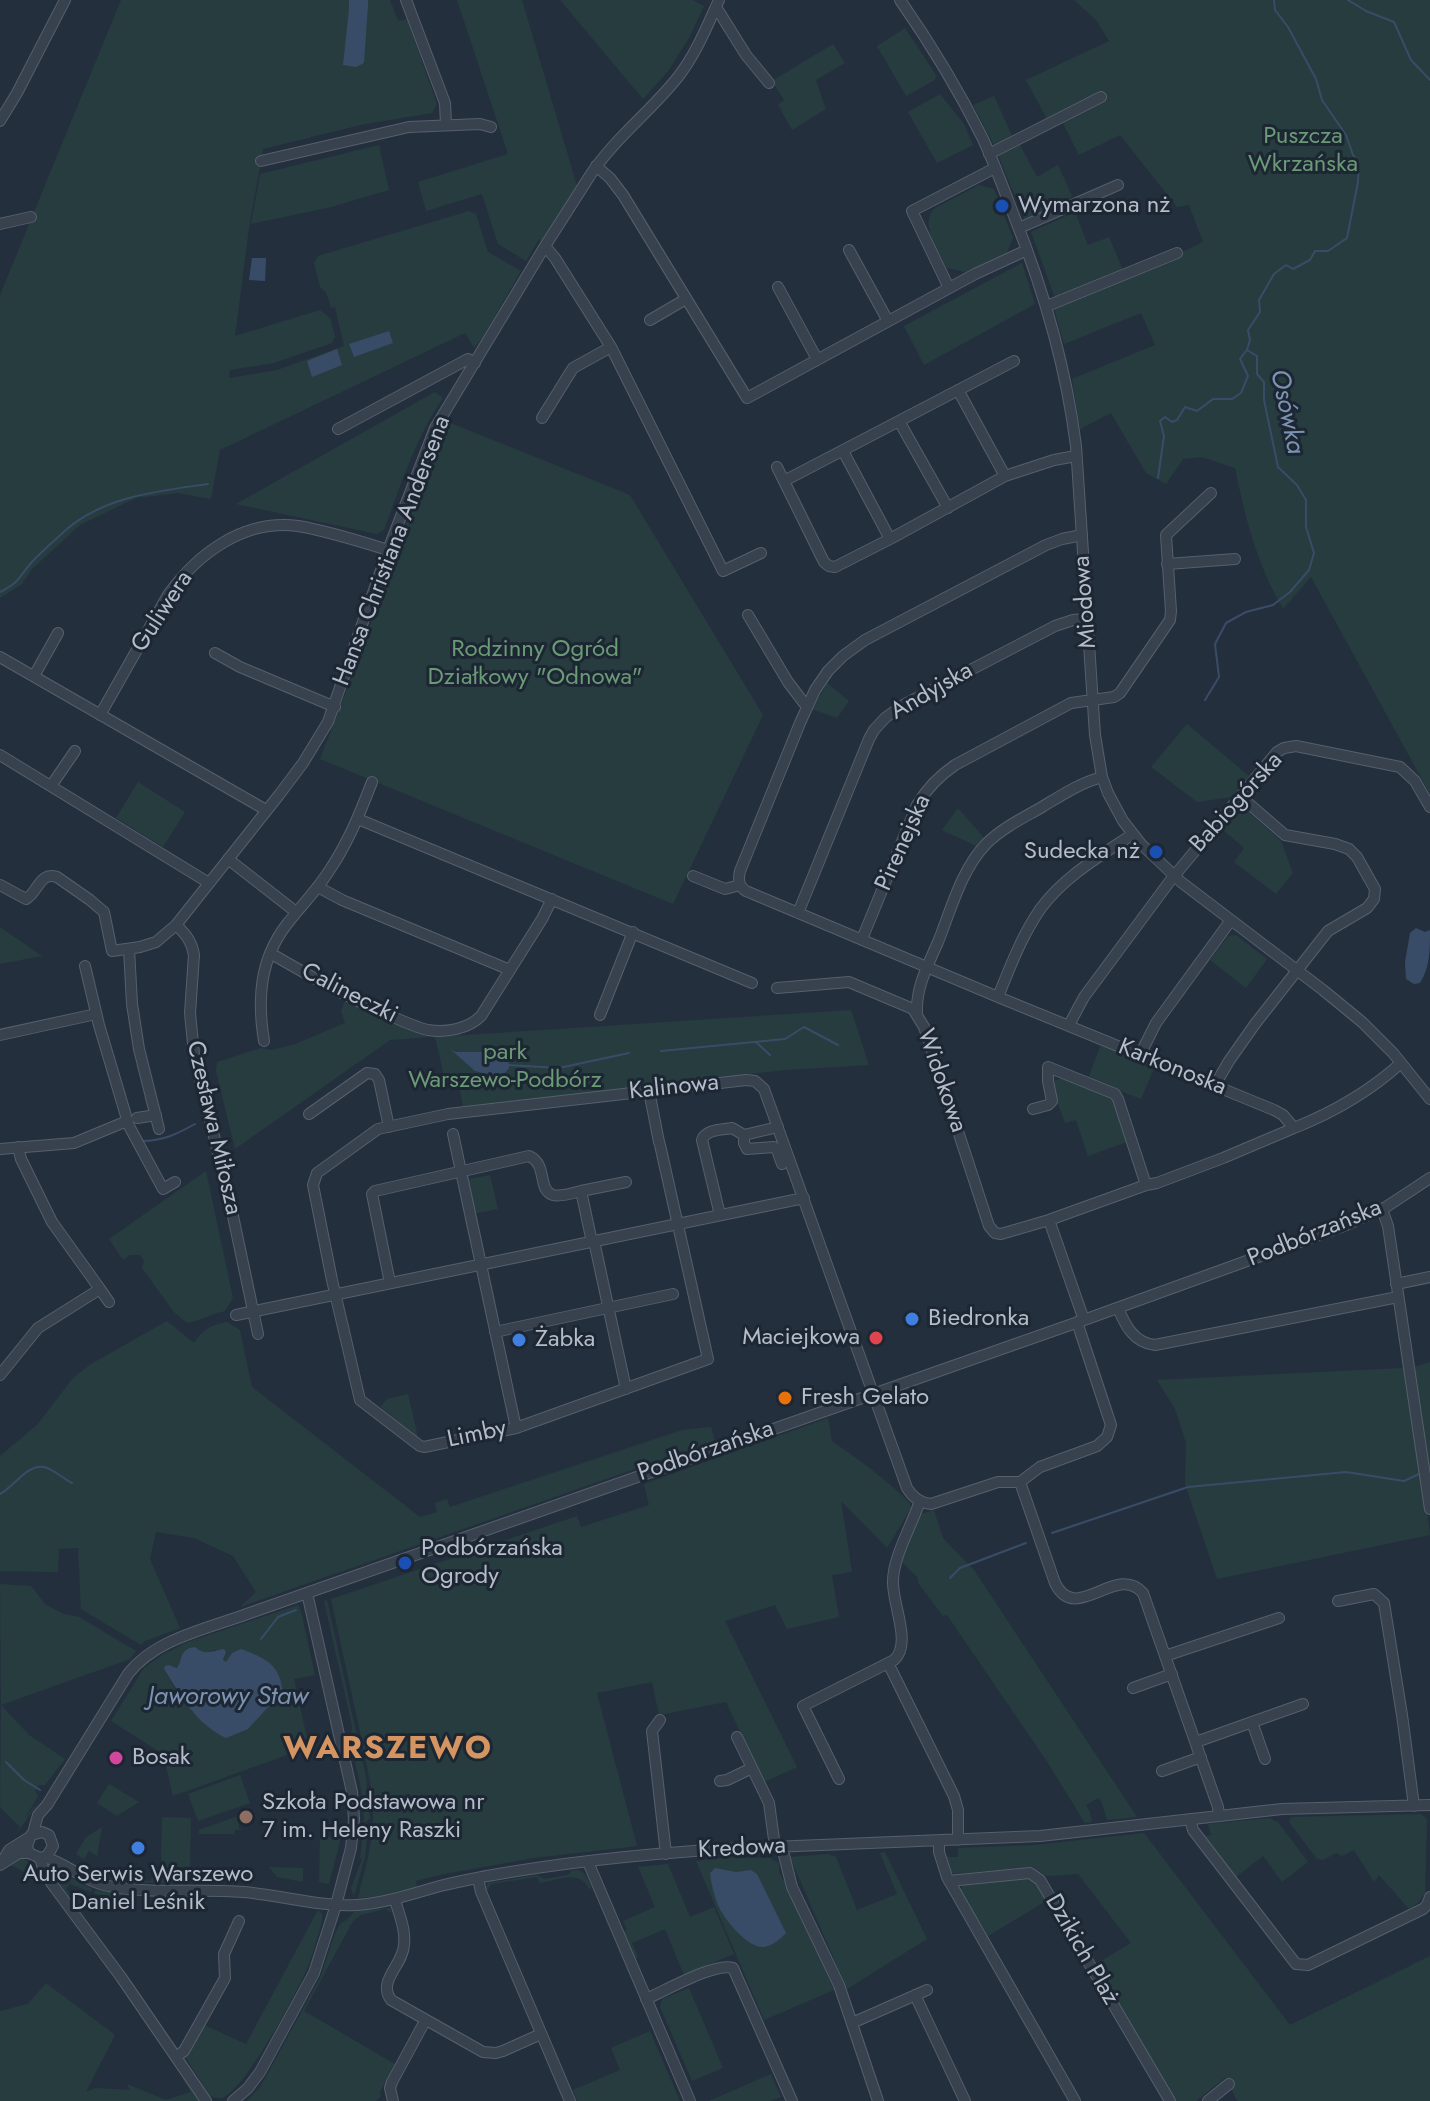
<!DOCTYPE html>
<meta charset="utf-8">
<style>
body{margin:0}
canvas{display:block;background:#242f3e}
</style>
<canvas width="1430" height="2101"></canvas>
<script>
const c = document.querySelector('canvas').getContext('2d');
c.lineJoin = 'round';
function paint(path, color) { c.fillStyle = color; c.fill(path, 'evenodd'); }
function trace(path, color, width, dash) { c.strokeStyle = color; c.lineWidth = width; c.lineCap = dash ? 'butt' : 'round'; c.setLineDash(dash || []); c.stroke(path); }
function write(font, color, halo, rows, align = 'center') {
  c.font = font + ' Jost,sans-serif'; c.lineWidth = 6; c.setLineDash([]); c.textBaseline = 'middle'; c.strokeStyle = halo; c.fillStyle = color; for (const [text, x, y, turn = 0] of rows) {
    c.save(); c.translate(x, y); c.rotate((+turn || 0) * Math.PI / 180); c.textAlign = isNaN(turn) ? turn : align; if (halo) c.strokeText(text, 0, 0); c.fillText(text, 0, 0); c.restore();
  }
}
paint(new Path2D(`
 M121 0H390L398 21 407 19 437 104 432 113 365 124 263 149 249 228 235 336 320 310 330 318 335 336 332 343 274 363 230 370 229 378 277 370 344 346 335 307 331 308 326 292 320 287 314 263 318 256 469 211 476 214 488 252 521 271 483 337 474 348 465 333 220 450 211 499 178 493 136 498 121 505 80 525 32 569 22 584 0 598V295Z
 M457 0H522L577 186 541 241 539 239 526 261 498 244 482 194 426 211 418 182 508 154Z
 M560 0H693L704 6 690 36 669 70 643 99Z
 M1074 0H1430V794L1311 577 1283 609C1256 561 1246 521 1235 468L1202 457 1183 459 1166 484 1146 473 1111 413 1080 429 1072 379 1155 345 1141 313 1064 344 1054 308 1182 256V252L1203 242 1189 205 1177 207 1120 135 1079 155 1059 115 1047 119 1026 80 1109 41 1096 20Z
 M905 28 936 75 935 80 906 96 877 46Z
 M833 44 845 63 816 80 826 109 792 130 778 105 784 100 772 81Z
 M940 94 964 124 973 145 937 163 908 112Z
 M994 96 1013 138 995 147 973 105Z
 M1019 143 1037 177 1058 165 1072 196 1066 202 1025 220 997 153Z
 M379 145 389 190 331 207 251 224 260 174Z
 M979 185 994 189 1013 238 1007 252 965 272 947 268C939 251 918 224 935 208Z
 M1075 212 1088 245 1109 237 1123 270 1055 298 1031 232Z
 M1022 263 1035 304 924 365 904 326Z
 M435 392 443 398C415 439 401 484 384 530L377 534 236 504Z
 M448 422 630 495 763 715 673 904 320 759 355 669 396 550 444 425Z
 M827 683 849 701 837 718 812 709Z
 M1187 724 1249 776 1231 797 1197 802 1151 767Z
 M138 782 185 812 163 847 116 818Z
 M958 808 984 838 976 846 942 830Z
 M1237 808 1245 809 1281 841 1293 873 1276 894 1234 862 1244 848 1221 828Z
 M0 927 42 956 0 964Z
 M1236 935 1267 959 1246 988 1210 960 1228 936Z
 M345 1001 428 1037 390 1040 235 1149 216 1071 217 1062 261 1048 272 1050 295 1044 345 1023 341 1011Z
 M851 1010 869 1065 785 1070 463 1107 458 1082 446 1084 435 1037Z
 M1101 1044 1155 1066 1141 1099 1088 1079Z
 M1062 1078 1112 1099 1127 1142 1088 1156 1076 1120 1065 1123 1051 1085 1054 1081Z
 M206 1171 233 1298 225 1311C211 1314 199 1321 187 1323L174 1312 142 1268 144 1261 140 1255H130L123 1260 109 1239Z
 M490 1175 498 1209 472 1214 465 1180Z
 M167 1321 194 1343C205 1328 209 1326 227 1322L240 1330 252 1387 420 1517 437 1512 435 1503 447 1499 450 1507 682 1430 711 1427 715 1441 240 1607 256 1592 233 1556 194 1538 156 1532 150 1559 180 1628 145 1641 141 1645 81 1609 78 1548 59 1549 58 1572 0 1571V1456L37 1425 73 1378 91 1364Z
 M1430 1362V1487L1414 1367Z
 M1403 1368 1413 1406 1430 1535 1217 1579 1185 1484 1186 1443 1175 1409 1157 1380Z
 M408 1394 418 1437 380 1407 387 1399Z
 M828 1418 832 1441C861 1461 884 1478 910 1503L911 1508 887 1548 841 1501 852 1572 832 1575 839 1617 787 1629 775 1605 725 1621 797 1767 764 1782 726 1702 659 1715 652 1682 597 1693 637 1846 534 1858 444 1874 416 1881 417 1887 381 1896 358 1898 369 1853 373 1827V1798L361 1736 331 1599 577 1516 581 1527 649 1505 644 1484Z
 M934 1510 943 1538 974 1570 1137 1817 1107 1820 1102 1803 1098 1798 1086 1805 1090 1812 1092 1822 1085 1823 1046 1760 947 1615 943 1616 918 1583V1578L902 1562 921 1514Z
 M0 1584 31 1586 46 1605 64 1614 79 1617 136 1651 130 1659 1 1705Z
 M327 1600 366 1777 370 1818 366 1822H364C365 1788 350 1757 352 1726L324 1601Z
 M298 1605 301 1611 315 1675 294 1679 309 1747 173 1796 163 1754 111 1721 144 1668 164 1654 185 1643ZM187 1649 207 1653 214 1650 226 1652 223 1661 226 1662 283 1694 272 1703 248 1729 193 1711 179 1696 164 1669 173 1666 177 1668 183 1653Z
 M1 1705 29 1735 65 1759 45 1785H39L35 1790 38 1796 25 1818 42 1797 15 1836 20 1827 0 1807Z
 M240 1775 250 1803 198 1821 188 1794Z
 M109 1784 139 1802 117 1816 97 1803Z
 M249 1812V1814L239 1818V1829L246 1830H235L234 1834H199V1830Z
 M1421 1814 1427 1819 1425 1893 1417 1904 1409 1909 1379 1875 1374 1882 1354 1850 1342 1856 1336 1853 1323 1860 1317 1859 1289 1822 1291 1817Z
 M162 1817 191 1818 190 1867H161Z
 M1269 1818 1278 1822 1308 1862 1282 1882 1263 1856 1236 1877 1205 1836 1211 1835 1208 1824Z
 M364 1826 368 1828 365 1857 354 1897 351 1888 362 1859 360 1858Z
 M102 1827 97 1856 89 1851 84 1859 76 1854 86 1837Z
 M337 1833H341V1837L329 1884 319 1882 320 1837H336Z
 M1144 1833 1290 2025 1430 1956V2101H1237L1226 2077 1196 2101H1175L1096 1964 1131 1943 1078 1874 1046 1876 1033 1867 955 1874 951 1872 947 1857H958V1848L1035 1845Z
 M885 1852 927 1939 847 1989 790 1857 828 1854 836 1857 857 1910 897 1894 880 1853Z
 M727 1857 770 1858 779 1863V1872L814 1941 834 1990 764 2020 696 1861Z
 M21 1858 33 1864 37 1872 32 1875 10 1865 16 1859Z
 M668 1864 690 1917 714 1907 734 1954 684 1975 665 1929 632 1943 638 1957 635 1958 623 1931 627 1930 623 1921 655 1907 638 1867Z
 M269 1867 303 1868V1882L277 1877Z
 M55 1869 92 1889 91 1892 70 1884 66 1889 90 1922 64 1890 53 1873Z
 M572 1870C585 1869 587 1877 592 1888L589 1889C580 1869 558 1880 540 1883L537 1877 491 1884 487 1891 486 1888 488 1883 537 1875 544 1879 568 1875Z
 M152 1876H190V1884L132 1882V1880L151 1881Z
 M1027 1879 1036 1884 1046 1901 988 1936 960 1890 963 1885Z
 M95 1890 136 1894V1896H133L127 1908 94 1893Z
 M390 1908 392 1913 385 1909 361 1915 353 1921 304 2011 395 2064 380 2092 381 2096 376 2101H247L260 2087 267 2075 321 1976 335 1933 341 1923 347 1920 355 1911Z
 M318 1910 322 1914V1922C317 1938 313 1954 307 1969 296 1994 246 2089 222 2098 217 2099 215 2097 210 2096L186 2058 204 2025 246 2044Z
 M46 1983 115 2035 86 2092 96 2088 130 2090 127 2084 166 2100 191 2092 176 2066 202 2101H0V2011L28 2004Z
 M689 1988 723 2068 692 2081 660 2007 662 1999Z
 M650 2031 680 2101H577L573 2090 620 2070 611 2048Z
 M771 2074 781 2097 770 2101H709Z`), '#263c3f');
paint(new Path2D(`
 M349 0H368V5L364 63 356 67 343 65 349 9Z
 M252 258H266L265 281 249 280Z
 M389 331 393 343 354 357 349 344Z
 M337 349 342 365 312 377 307 361Z
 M1416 928 1425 932 1430 930C1430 950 1430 967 1420 983L1414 984 1406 979 1405 962 1410 933Z
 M449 1048 455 1052H508L509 1068 501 1078 475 1071Z
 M195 1647C205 1656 212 1651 224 1649L226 1652 223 1660 226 1662 232 1653 241 1649C267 1659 280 1664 283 1694L272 1703 248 1729 226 1738C196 1724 181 1696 164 1669L165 1666 169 1665 177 1668C183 1659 179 1649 195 1647Z
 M715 1868 736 1872 751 1870 757 1874 786 1933C781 1938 773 1946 764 1947 748 1949 723 1918 718 1905 714 1895 711 1883 710 1873Z`), '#394c67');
trace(new Path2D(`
 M1348 0 1366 11 1394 22 1411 60 1430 80
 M1158 478 1164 436 1160 421 1165 417 1172 422 1177 420 1185 407 1197 411 1213 399H1232L1241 393 1248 376 1240 359 1246 351
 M0 592C20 582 18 578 31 563 42 551 55 540 67 529 106 496 159 491 208 484
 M1205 700 1219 677 1215 644 1226 623 1246 612 1273 605 1290 592 1309 570 1314 553 1306 527V500L1297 485 1278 467 1264 400V382L1257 374V356L1247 350 1250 340 1248 330 1260 312 1259 300 1274 274 1286 265 1293 269 1310 260 1315 251H1328L1347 238 1358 182 1359 162 1353 155 1346 135 1322 100 1316 79 1288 27 1275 10 1274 0
 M756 1042 770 1055
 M661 1051 785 1039 804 1027 838 1045
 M507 1065 559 1068 629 1053
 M142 1141C163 1141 177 1134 195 1124
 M0 1494C14 1487 27 1464 44 1467 53 1469 64 1479 72 1483
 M1052 1533 1188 1487 1346 1472 1404 1481 1419 1474
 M950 1578 960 1568 1026 1543
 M261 1639 278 1617 296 1610
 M6 1762 24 1780 40 1790`), '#394c67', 2);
const minor = new Path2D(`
 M406 0 445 103 446 124
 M900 0C930 43 958 89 982 137 994 162 1004 190 1014 216 1044 291 1066 366 1076 446L1095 735 1102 777 1108 793 1123 821 1141 844 1181 882 1323 990 1362 1022 1393 1053 1430 1099
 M716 7 746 55 769 83
 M0 121 17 93 65 0
 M989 154 1101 97
 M261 161 409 127 480 124 491 127
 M596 166 610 178 623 195 747 398 975 274 1027 250
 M0 224 31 217
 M1019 228 1118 185
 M545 246 555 258 611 347 723 571 761 553
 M849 250 888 321
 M778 287 817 359
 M949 288 912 211 995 168
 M1047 306 1177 253
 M650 320 686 299
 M958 390 1005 476
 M542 418 573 368 611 347
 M899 421 948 508
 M338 429 468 359 475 363
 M843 451 890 539
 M777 467 824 562 829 566 835 567 890 539 1005 476 1054 460 1076 456
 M784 481 1014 361
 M1082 535 1062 539 1046 545 865 640 843 656 828 671 815 690 800 723 740 871C738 879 739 887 746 891L998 997 1274 1110 1283 1115 1294 1128C1334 1112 1369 1092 1401 1063
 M1167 564 1235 559
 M748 615 788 682 807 707
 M215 653 240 667 335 707
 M0 657 266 810
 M34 676 58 633
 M100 715 168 595C198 553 244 519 298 526 328 531 359 541 388 550
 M0 755 209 883
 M51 786 75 751
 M358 819 752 983
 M228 859 296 912
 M693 876 725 889 740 885
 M0 885 26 899C38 892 40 871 57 877L90 900 104 912 112 951 140 947 156 942 176 925 279 795 303 763 328 722 388 550 435 428 545 246 591 174C615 138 651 111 678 77 696 54 707 26 719 0
 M318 887 342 900 510 970
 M798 913 869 739 874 730 885 718 903 705 1055 626 1073 620 1087 619
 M176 925C186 934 192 942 194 955L190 1013 194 1054 230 1202 258 1334
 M862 939 917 805C927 788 939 776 955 765L1071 703 1114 697 1120 693 1170 620 1171 611 1166 535 1211 493
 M129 949 132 1004 139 1049 159 1129
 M270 953C308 975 346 997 387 1014 400 1020 414 1027 428 1030 446 1033 468 1029 481 1016L542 919 552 899
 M85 966 99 1025 129 1126 163 1189 175 1182
 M777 988 849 982 913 1009 924 1027 989 1226 995 1233 1001 1234 1049 1220 1146 1185 1157 1183 1223 1158 1294 1128
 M998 997C1010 967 1022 935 1041 908 1065 876 1100 856 1133 834
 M917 1012C916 987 928 965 938 942 951 910 961 870 986 844 1002 828 1023 818 1042 807 1062 795 1080 783 1102 777
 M600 1015 633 932
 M1069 1025 1084 997 1170 881 1277 752 1284 748 1296 746 1400 767 1415 781 1430 807
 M0 1035 96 1014
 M264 1041C257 998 260 959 287 924 301 906 317 890 329 871 348 843 360 813 372 782
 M1140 1055 1156 1023 1231 920
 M1215 1085 1229 1061 1255 1024 1328 931 1367 908 1374 899 1375 889 1357 857 1349 849 1335 844 1285 835 1240 796
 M649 1091 659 1142
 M1033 1109 1048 1105 1052 1101 1048 1081V1067L1115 1094 1118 1099 1146 1185
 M309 1114 367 1073 375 1074 379 1080 389 1127
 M137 1118 156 1115
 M453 1134 516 1428
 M744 1135V1143L747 1149 774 1147 777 1150 782 1164
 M660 1145 708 1359 516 1428 424 1447 420 1446 360 1400 332 1280 313 1185 317 1173 378 1129 448 1114 746 1080 755 1081 764 1089 907 1488C913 1498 920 1503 931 1504L998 1482H1020L1040 1467 1097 1446 1107 1437 1111 1425 1077 1322
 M0 1149 74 1143 127 1121
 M1382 1209 1388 1226 1430 1509
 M720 1215 702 1140C706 1129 722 1130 732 1128L744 1135 778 1127
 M1049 1220 1084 1320
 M594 1241 626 1389
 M592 1242 581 1191 626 1182
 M390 1283 372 1194 375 1191 529 1156C548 1164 537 1190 553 1195 561 1197 573 1193 581 1191
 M1396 1284 1430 1277
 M100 1289 109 1302
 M1118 1308C1125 1325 1134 1343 1155 1345L1398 1297
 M236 1315 804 1198
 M495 1332 673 1294
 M0 1375 38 1328 100 1289 52 1222 21 1159 18 1147
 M1020 1482 1055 1583C1076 1626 1116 1562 1143 1593L1218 1807 1219 1816
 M1338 1601 1374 1594 1384 1603 1402 1715 1414 1806
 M1165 1656 1279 1618
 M888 1663 954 1796 958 1810V1840
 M1133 1688 1172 1674
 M660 1720 652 1731 666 1854
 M1252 1722 1265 1759
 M737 1737 769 1803 775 1847
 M1196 1742 1303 1704
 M1162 1771 1201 1757
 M839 1779 803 1706 894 1660C912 1644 893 1606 893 1583 892 1559 912 1525 920 1501
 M720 1781 727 1780 752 1768
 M1190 1819 1193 1830 1296 1964 1308 1965 1423 1909 1427 1905 1430 1897
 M33 1833 38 1815 47 1805 128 1674C155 1639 206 1629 247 1614L1084 1320 1346 1225 1386 1207 1430 1178
 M939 1841V1852L947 1877 1075 2101
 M782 1847 792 1887 839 1985 878 2101
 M44 1857C65 1862 82 1880 104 1885 146 1895 199 1888 243 1892 281 1895 318 1907 357 1905 386 1903 412 1894 440 1886 456 1882 472 1879 487 1876 565 1862 644 1854 723 1849L1040 1836 1282 1809 1430 1805
 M40 1858 44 1871 52 1884 121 1977 206 2101
 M2 1862 9 1850 28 1838
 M588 1862 690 2101
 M0 1865 19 1853H29L40 1858 47 1856 53 1846 49 1835 42 1832 31 1835 27 1846 29 1853
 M478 1878 481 1892 570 2101
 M949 1881 1030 1873 1040 1880 1170 2101
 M395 1900C399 1914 406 1930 404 1945 403 1965 377 1981 391 2000L483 2052 496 2053 503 2051 541 2034
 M915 1995 965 2101
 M646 1999C665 1991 715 1962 733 1968L792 2101
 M852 2023 927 1990
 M177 2056 184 2051 225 1978 224 1954 239 1921
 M233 2101 248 2088 260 2072 314 1973 336 1905 351 1848 354 1819 352 1792 307 1593
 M393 2101 390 2088 392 2082 425 2021
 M1208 2101 1229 2084`);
trace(minor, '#565f6c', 12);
trace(minor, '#38414e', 10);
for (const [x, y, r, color] of [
 [1002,206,8,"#1a4fb4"],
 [1156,852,8,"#1a4fb4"],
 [912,1319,8,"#3f7fe0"],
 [876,1338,8,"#e0444e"],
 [519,1340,8,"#3f7fe0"],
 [785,1398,8,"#e8710a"],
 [405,1563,8,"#1a4fb4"],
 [116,1758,8,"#d1479c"],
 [246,1817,8,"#8d6e63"],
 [138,1848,8,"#3f7fe0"]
]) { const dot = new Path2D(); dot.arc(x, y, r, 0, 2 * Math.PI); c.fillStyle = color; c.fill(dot); trace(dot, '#1d2633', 3); }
write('24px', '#6b9a76', '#1d2633', [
 ["Puszcza",1303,137],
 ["Wkrzańska",1303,165],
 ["Rodzinny Ogród",535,650],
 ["Działkowy \"Odnowa\"",535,678],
 ["park",505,1053],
 ["Warszewo-Podbórz",505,1081]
]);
write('24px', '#b4bcc9', '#1d2633', [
 ["Wymarzona nż",1018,206],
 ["Sudecka nż",1140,852,"right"],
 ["Biedronka",928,1319],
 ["Maciejkowa",860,1338,"right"],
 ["Żabka",535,1340],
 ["Fresh Gelato",801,1398],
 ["Podbórzańska",421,1549],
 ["Ogrody",421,1577],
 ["Bosak",132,1758],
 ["Szkoła Podstawowa nr",262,1803],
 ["7 im. Heleny Raszki",262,1831],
 ["Auto Serwis Warszewo",138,1875,"center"],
 ["Daniel Leśnik",138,1903,"center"]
], 'left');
write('24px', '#b4bcc9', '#1d2633', [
 ["Hansa Christiana Andersena",393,551,-69],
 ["Miodowa",1086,602,-94],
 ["Guliwera",163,612,-57],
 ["Andyjska",932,692,-30],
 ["Babiogórska",1237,803,-48],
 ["Pirenejska",904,843,-66],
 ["Calineczki",349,994,27],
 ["Karkonoska",1172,1068,22],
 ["Widokowa",941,1081,71],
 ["Kalinowa",674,1088,-6],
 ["Czesława Miłosza",213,1128,77],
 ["Podbórzańska",1315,1234,-22],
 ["Limby",477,1435,-12],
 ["Podbórzańska",706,1452,-19],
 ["Kredowa",742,1849,-3],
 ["Dzikich Plaż",1081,1950,60]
]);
write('italic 26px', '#7c92b1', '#1d2633', [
 ["Osówka",1286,412,78],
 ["Jaworowy Staw",228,1698]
]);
c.letterSpacing = '2px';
write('bold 32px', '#d59563', '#1d2633', [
 ["WARSZEWO",388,1750]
]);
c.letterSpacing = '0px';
</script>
